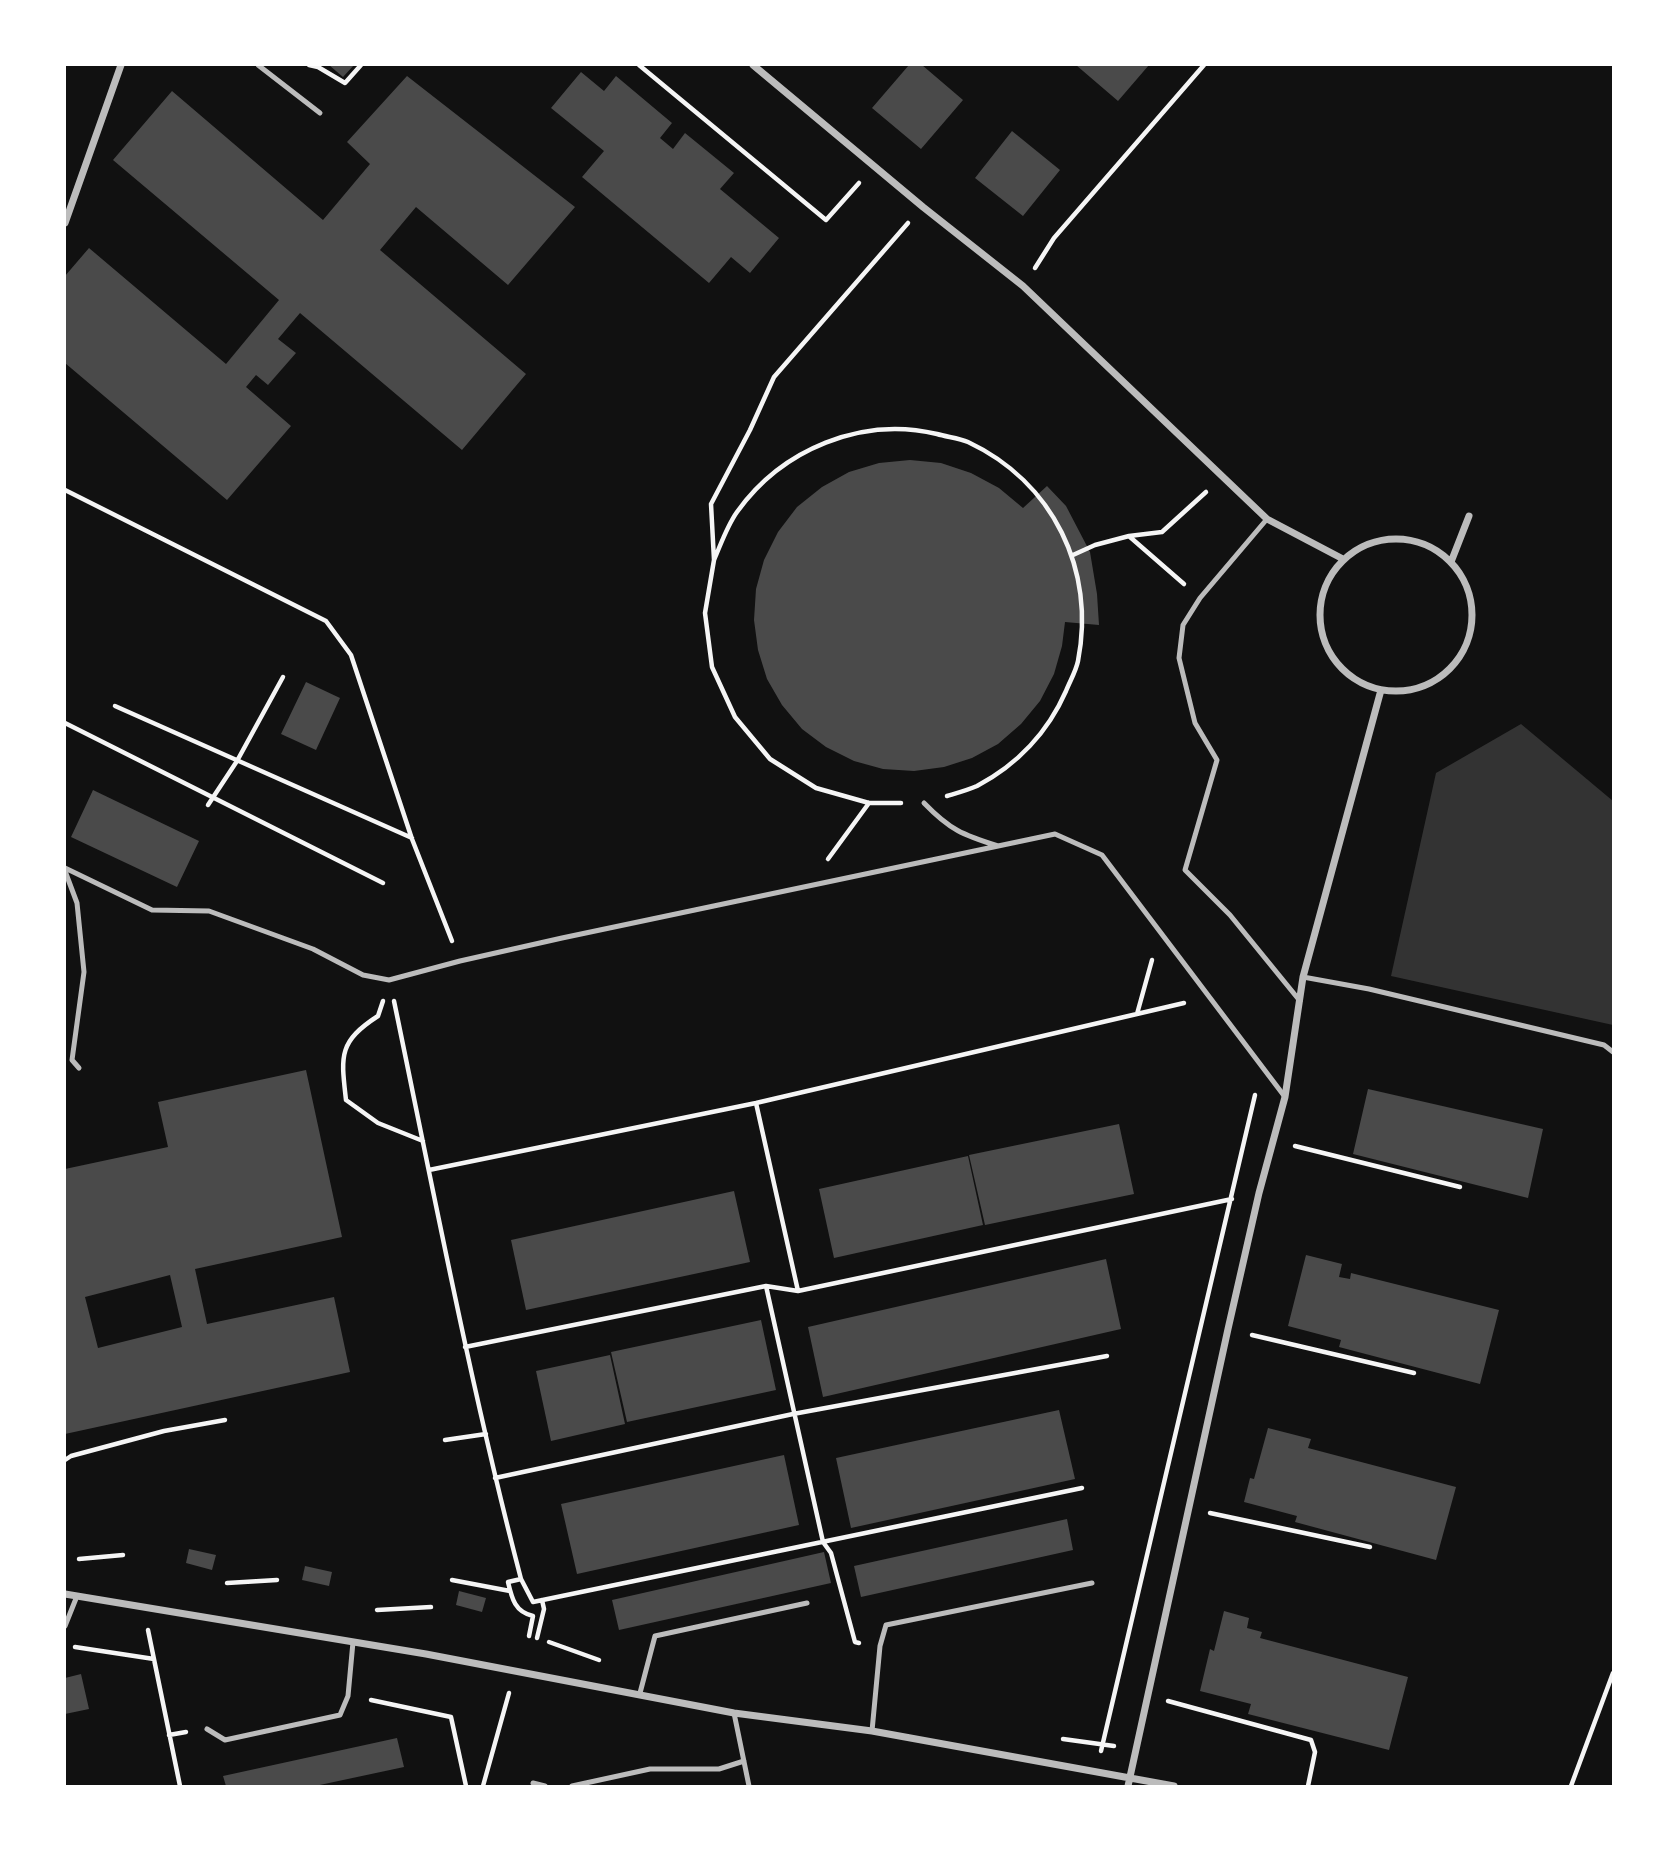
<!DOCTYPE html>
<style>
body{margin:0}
#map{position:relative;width:1678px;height:1851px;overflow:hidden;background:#111;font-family:Inter,sans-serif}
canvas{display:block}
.frame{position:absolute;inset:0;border:66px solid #fff;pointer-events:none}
</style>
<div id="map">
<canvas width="1678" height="1851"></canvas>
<div class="frame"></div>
</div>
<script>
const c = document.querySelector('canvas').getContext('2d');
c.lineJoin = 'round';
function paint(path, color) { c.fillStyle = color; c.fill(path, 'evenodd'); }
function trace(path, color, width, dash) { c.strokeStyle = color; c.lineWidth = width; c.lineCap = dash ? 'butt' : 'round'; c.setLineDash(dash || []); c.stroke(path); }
paint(new Path2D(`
 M1521 724 1613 801V1025L1391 976 1436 773Z`), '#333');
paint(new Path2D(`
 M329 65H354L343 77Z
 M909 65H922L963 100 921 149 872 108Z
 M1076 65H1149L1118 101Z
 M581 72 604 91 616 76 672 123 660 138 673 149 685 133 734 173 720 189 779 238 750 273 731 257 709 283 582 177 604 151 551 108Z
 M407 76 575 207 508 285 416 207 380 250 526 374 462 450 300 313 278 339 296 353 268 385 256 375 246 387 291 426 227 500 65 363V276L89 248 226 364 279 300 113 160 172 91 323 220 370 164 347 142Z
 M1012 131 1060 170 1023 216 975 178Z
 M910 460 941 463 971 473 999 488 1023 508 1047 486 1066 506 1090 552 1097 594 1099 625 1065 622 1062 646 1054 674 1040 701 1021 724 998 744 972 758 944 767 914 771 883 769 854 761 826 747 802 729 782 705 767 679 758 650 754 620 756 589 764 560 778 532 797 507 822 487 849 472 879 463Z
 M306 682 340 698 316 750 281 734Z
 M93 790 199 841 177 887 71 837Z
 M306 1070 342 1237 195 1269 207 1324 334 1297 350 1372 65 1434V1169L168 1147 158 1102ZM170 1275 182 1327 98 1348 85 1297Z
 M1368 1089 1543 1129 1528 1198 1353 1154Z
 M1119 1124 1134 1194 985 1225 969 1155Z
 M968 1156 983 1225 834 1258 819 1189Z
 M734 1191 750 1262 526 1310 511 1240Z
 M1306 1255 1342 1264 1339 1277 1350 1279 1351 1273 1499 1310 1480 1384 1339 1347 1341 1340 1288 1326Z
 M1106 1259 1121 1329 823 1397 808 1327Z
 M761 1320 776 1390 627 1422 611 1352Z
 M610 1355 625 1424 551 1441 536 1371Z
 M1059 1410 1075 1479 851 1528 836 1458Z
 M1268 1428 1311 1439 1308 1448 1456 1487 1436 1560 1295 1522 1297 1516 1244 1502 1250 1478 1254 1479Z
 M784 1455 799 1525 577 1574 561 1504Z
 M1067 1519 1073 1550 861 1597 854 1566Z
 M189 1549 216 1555 212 1570 186 1563Z
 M824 1552 831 1583 619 1630 612 1600Z
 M305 1566 332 1572 329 1586 302 1580Z
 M459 1591 486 1598 482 1612 456 1605Z
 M1224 1611 1249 1618 1247 1628 1262 1632 1260 1638 1408 1677 1389 1750 1248 1714 1251 1704 1200 1691 1210 1649 1214 1651Z
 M81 1674 89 1709 65 1714V1678Z
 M397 1738 404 1767 315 1786H226L223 1776Z`), '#4a4a4a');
trace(new Path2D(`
 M309 65 318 67 345 83 361 65
 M639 65 826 220 859 183
 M1035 268 1054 238 1204 65
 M65 490 326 621 351 655 412 839 452 941
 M1130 537 1184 584
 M1073 555 1095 545 1129 536 1162 532 1206 492
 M714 560C721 544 727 526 737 512 782 449 862 416 937 434 947 437 959 438 968 442 1053 482 1096 570 1078 661 1076 671 1070 681 1066 691 1048 732 1017 765 977 786 968 790 957 793 947 796
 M115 706 412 838
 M65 723 383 883
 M901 803H869L816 788 770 759 735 717 712 667 705 613 714 560 711 504 750 430 774 377 908 223
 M208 805 237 761 283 677
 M828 859 869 803
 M383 1001 378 1016C338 1042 341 1056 346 1100L378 1123 423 1141
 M394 1001C434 1194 471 1388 521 1579L508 1582C512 1599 515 1612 533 1616L529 1636
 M1137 1014 1152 960
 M756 1103 798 1291 766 1286 823 1542 831 1553 855 1642 859 1643
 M1295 1146 1460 1187
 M429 1170 756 1103 1184 1003
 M798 1291 1232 1199
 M1252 1335 1414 1373
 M465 1347 766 1286
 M445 1440 486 1434
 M65 1460 71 1456 164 1431 225 1420
 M495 1478 793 1414 1107 1356
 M1210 1513 1370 1547
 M79 1559 123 1555
 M521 1579 533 1602 1082 1488
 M452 1580 510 1591
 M227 1583 277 1580
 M377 1610 431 1607
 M148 1630 180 1786
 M537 1638 544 1609 542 1600
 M549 1642 599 1660
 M75 1647 154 1659
 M371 1700 451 1717 466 1786
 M1168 1701 1311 1740 1315 1752 1308 1786
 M169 1735 186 1732
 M1063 1739 1114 1746
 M1101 1751 1255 1095
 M483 1786 509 1693
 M1571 1786 1613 1673`), '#f5f5f5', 4.5);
trace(new Path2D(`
 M258 65 320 113
 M1267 519 1200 598 1183 625 1179 658 1195 723 1217 760 1185 870 1230 915 1300 1001
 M924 803C950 830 963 835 998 846
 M65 868 152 910 209 911 313 949 363 975 389 980 460 961 562 938 1055 834 1102 855 1285 1097
 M65 871 77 903 84 972 72 1060 79 1068
 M1303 977 1369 989 1604 1045 1613 1052
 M65 1626 77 1596
 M640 1693 655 1636 807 1603
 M734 1713 749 1786
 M207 1729 225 1740 340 1715 348 1696 353 1642
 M872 1731 880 1646 886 1625 1092 1583
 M533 1783 545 1786
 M572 1786 650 1769H719L744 1761`), '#bcbcbc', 5);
trace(new Path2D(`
 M753 65 923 207 1023 286 1267 519 1343 559
 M65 223 121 65
 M1320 615a76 76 0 1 1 152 0a76 76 0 1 1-152 0Z
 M1451 562 1469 516
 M65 1594 426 1654 734 1713 872 1731 1174 1786
 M1128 1786 1228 1329 1259 1193 1285 1097 1303 977 1381 690`), '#bcbcbc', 7);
</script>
